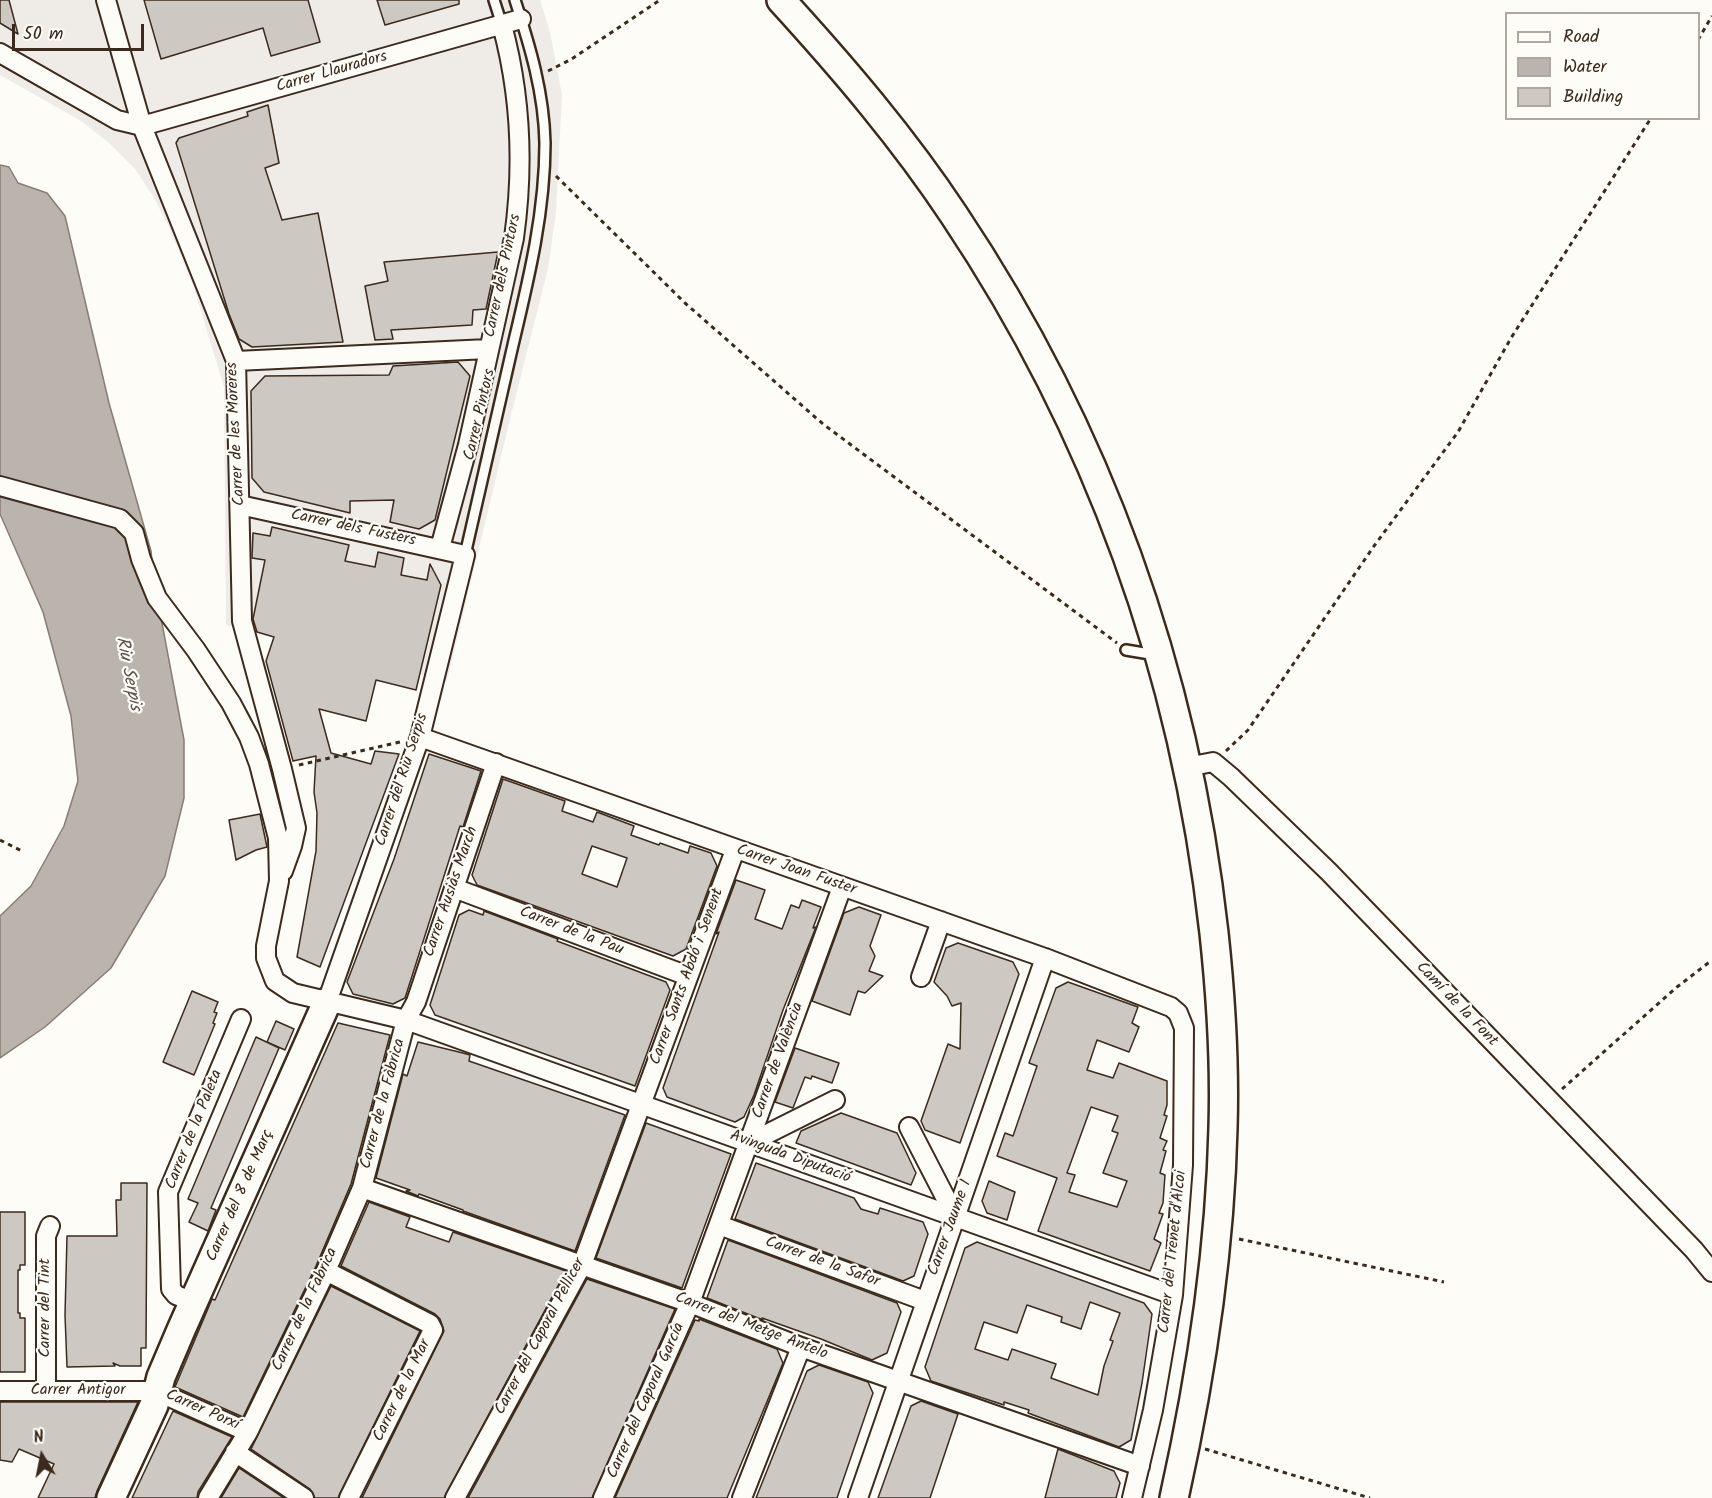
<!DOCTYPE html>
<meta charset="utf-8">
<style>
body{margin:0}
#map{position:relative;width:1712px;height:1498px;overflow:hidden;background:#fdfcf7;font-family:Kalam,sans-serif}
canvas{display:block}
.legend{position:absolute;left:1505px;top:12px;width:195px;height:108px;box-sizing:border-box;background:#fdfcf7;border:2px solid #afa8a0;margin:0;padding:8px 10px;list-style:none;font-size:18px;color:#3b2a1e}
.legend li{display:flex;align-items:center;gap:12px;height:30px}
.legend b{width:30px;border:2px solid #afa8a0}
.north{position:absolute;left:12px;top:1426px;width:60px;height:60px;-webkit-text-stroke:4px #fdfcf7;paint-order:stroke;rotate:350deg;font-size:16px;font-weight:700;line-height:24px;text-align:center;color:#3b2a1e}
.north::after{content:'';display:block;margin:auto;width:21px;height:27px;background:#3b2a1e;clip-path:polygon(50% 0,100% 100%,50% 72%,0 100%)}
.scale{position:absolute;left:12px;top:24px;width:132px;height:27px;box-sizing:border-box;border:3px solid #3b2a1e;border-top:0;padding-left:8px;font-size:18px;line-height:21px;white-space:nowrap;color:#3b2a1e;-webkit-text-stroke:4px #fdfcf7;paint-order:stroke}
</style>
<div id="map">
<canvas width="1712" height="1498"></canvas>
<ul class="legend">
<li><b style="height:8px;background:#fdfcf7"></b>Road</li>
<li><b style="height:16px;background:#bbb4ad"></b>Water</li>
<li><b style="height:16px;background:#cdc8c2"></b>Building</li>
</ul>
<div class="north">N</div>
<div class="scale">50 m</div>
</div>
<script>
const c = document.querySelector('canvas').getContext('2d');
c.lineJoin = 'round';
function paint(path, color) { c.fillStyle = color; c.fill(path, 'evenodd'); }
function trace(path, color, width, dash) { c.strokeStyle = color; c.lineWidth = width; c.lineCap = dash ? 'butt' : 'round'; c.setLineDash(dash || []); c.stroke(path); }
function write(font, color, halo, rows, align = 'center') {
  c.font = font + ' Kalam,sans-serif'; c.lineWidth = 4.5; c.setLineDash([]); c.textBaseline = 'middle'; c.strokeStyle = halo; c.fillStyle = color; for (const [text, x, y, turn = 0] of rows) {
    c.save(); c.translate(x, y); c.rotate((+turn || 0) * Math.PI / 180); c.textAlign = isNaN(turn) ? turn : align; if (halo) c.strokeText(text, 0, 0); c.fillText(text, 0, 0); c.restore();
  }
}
paint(new Path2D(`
 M0 0H540L550 32 562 95 556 212 548 269 512 411 447 681 226 625 224 387 193 285 167 223 153 196 135 169 109 143 81 121 0 75Z`), '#efece7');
const water = new Path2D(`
 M0 165 9 167 18 183 47 193 65 216 109 403 151 551 157 611 161 618 184 740V798L165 876 111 968 45 1027 0 1058V916L31 886 64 826 78 781 71 716 43 612 0 514Z`);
paint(water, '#bbb4ad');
trace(water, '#887d74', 1.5);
const building = new Path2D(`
 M0 0H9L18 34 0 23Z
 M144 0H308L320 42 271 56 263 28 161 59Z
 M377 0H459V4L385 25Z
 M268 105 279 163 265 168 282 220 318 213 343 342 252 347 239 339 229 314 176 143 179 138 248 116 247 112Z
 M498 252 486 309 473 310 472 325 391 330 393 339 375 340 365 286 388 281 384 262Z
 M458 362 470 376 435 520 419 529 390 522 394 500 350 501V513L264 492 252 478 251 391 265 376 389 375 393 366Z
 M272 527 349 545 345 561 375 567 378 552 404 558 401 575 427 580 430 564 441 585 416 690 376 680 366 721 319 709 331 753 371 764 375 751 399 754 320 967 297 957 316 851 317 813 314 792 316 756 293 761 266 661 274 637 257 632 253 619 265 560 252 558 253 533 270 536Z
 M429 754 481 771 463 827 460 826 405 998 393 1004 353 994 347 982 394 859Z
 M503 779 565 801 562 811 593 822 597 812 634 826 631 835 659 845 660 843 688 853 690 846 711 853 717 866 686 949 673 956 477 885 472 875ZM592 846 627 858 617 887 582 874Z
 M260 814 267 847 256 850 236 860 229 820Z
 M736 880 765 890 755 919 782 929 791 905 799 908 802 900 821 907 813 928 816 927 783 1010 754 1095 744 1117 735 1122 667 1097 663 1088 719 932 716 934Z
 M859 907 881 915 870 946 875 956 869 971 883 976 865 993 858 991 850 1015 812 1001 844 913Z
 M469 910 483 915 484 911 558 939 557 941 666 982 670 990 635 1086 435 1015 430 1005 459 915Z
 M958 943 1013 962 1019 974 960 1143 925 1130 921 1121 948 1044 960 1049 961 1003 952 1006 947 996 934 982 946 948Z
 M1068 982 1138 1007 1132 1023 1139 1027 1129 1052 1097 1040 1087 1070 1113 1078 1119 1063 1167 1081V1105L1164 1115 1167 1116 1160 1138 1167 1141 1163 1150 1166 1151 1160 1173 1165 1175 1163 1203 1159 1213 1163 1214 1154 1239 1161 1243 1150 1271 1038 1231 1057 1178 997 1156 1005 1133 1013 1136 1037 1066 1029 1063 1056 988ZM1091 1107 1118 1116 1112 1131 1118 1133 1103 1173 1127 1181 1117 1207 1069 1192 1075 1175 1067 1173Z
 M192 991 218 1002 214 1012 217 1013 213 1023 215 1024 194 1075 163 1062Z
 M276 1021 294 1029 285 1050 267 1042Z
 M338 1023 390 1035 351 1184 316 1266 243 1417 175 1387 212 1299 215 1300Z
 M256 1037 279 1048 211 1208 216 1210 208 1231 189 1222 198 1203 188 1199Z
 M418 1042 463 1053 470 1055 469 1061 625 1115 575 1251 463 1211V1210L419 1194 418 1196 406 1191 410 1190 376 1178 403 1074 407 1076Z
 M795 1048 839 1063 832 1083 812 1076 811 1079 805 1077 793 1108 775 1102Z
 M841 1113 897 1133 916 1173 911 1185 796 1143 801 1131Z
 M646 1123 731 1154 682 1288 596 1258Z
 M756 1163 854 1198 861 1209 878 1214 880 1208 923 1222 928 1234 914 1276 903 1281 735 1219Z
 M989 1181 1015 1192 1007 1220 987 1213 982 1201Z
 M121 1183H147L146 1348H141V1366H120L113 1363 115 1366 67 1367 65 1315 67 1236H117L116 1200H121Z
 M369 1202 410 1217 406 1227 449 1242 453 1232 566 1271 444 1498H362L444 1331 440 1319 435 1314 341 1266Z
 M0 1212H25V1265H20V1270H18V1313H20V1318H25V1372H0Z
 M728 1240 897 1303 901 1312 887 1353 872 1360 821 1339 762 1318 763 1320 707 1298Z
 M977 1242 1144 1303 1152 1314 1142 1383 1131 1440 1119 1447 1028 1413 1029 1410 1004 1402V1405L931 1381 925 1367 965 1248ZM1090 1302 1120 1313 1110 1340 1113 1341 1104 1366 1098 1395 1051 1378 1056 1364 1012 1349 1008 1360 975 1349 984 1322 1017 1333 1027 1305 1062 1317 1061 1322 1081 1329Z
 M587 1279 675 1309 592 1498H468Z
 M331 1286 420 1331 338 1498H315L310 1489 251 1449Z
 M699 1319 777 1349 783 1363 727 1498H615L695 1320 699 1321Z
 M819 1365 868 1382 873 1393 837 1498H756L807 1371Z
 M921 1401 958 1414 930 1498H878L911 1406Z
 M0 1402H138L97 1491 95 1498H38L54 1464 19 1449 12 1462 0 1460Z
 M173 1411 232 1437 198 1492 197 1498H132Z
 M1058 1449 1114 1471 1120 1483 1116 1498H1045Z
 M239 1468 284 1498H221Z`);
paint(building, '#cdc8c2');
trace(building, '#3b2a1e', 1.5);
const lane = new Path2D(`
 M494 0 502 25
 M465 555C481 485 497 415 513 345 529 278 545 212 545 143 544 93 530 46 515 0
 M1126 650 1156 655`);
const street = new Path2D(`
 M106 0 142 126 236 361 242 621 282 769 296 828 292 846 283 871
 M0 53 117 120 142 126 521 19
 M236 361 488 349
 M0 486 120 519 134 533 141 559 157 598 196 650 231 703 249 737 259 764 278 838 279 881 266 946V958L275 981 293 993 406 1020 1173 1295
 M240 505 465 555 420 737 327 1002
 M440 548 468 445 514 238C524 166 521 95 502 25
 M420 737 1045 958 1171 1007 1178 1013 1184 1028 1183 1165 1173 1295 1153 1410 1132 1498
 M1187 767 1213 762 1231 777 1329 872 1694 1250 1712 1272
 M454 888 688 976
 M921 977 941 921
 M909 1127 956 1218
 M749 1143 835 1100
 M362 1188 690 1303 801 1347 1140 1466
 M719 1225 925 1301
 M326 1271 430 1324 433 1330 349 1498
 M193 1302 176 1295 171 1289 168 1192 241 1019
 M0 1391H156L248 1432
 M46 1391V1236L50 1226
 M235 1452 304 1498
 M208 1498 248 1432 326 1271 362 1188 406 1020 416 1002 496 763
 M455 1498 582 1265 735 850
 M603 1498 690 1303 842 887
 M742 1498 801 1347
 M858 1498 1045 958`);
const secondary = new Path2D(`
 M781 0C843 68 903 138 954 215 1100 433 1185 673 1214 933 1221 998 1225 1063 1223 1128 1220 1252 1201 1377 1174 1498
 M111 1498 154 1405 161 1377 181 1330 327 1002`);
trace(lane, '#3b2a1e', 14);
trace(street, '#3b2a1e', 22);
trace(secondary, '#3b2a1e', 32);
trace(new Path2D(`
 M1698 40 1712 16
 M548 71 570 60 660 0
 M556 176 685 303 823 424 1117 643
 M1226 751 1248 730 1374 546 1458 432 1511 338 1651 118
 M299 765 400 742
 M0 840 24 852
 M1562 1089 1677 987 1712 960
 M1239 1239 1444 1282
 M1205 1449 1370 1498`), '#3b2a1e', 3, [4.5, 4.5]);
trace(lane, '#fdfcf7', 9);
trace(street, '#fdfcf7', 18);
trace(secondary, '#fdfcf7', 27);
write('16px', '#3b2a1e', '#fdfcf7', [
 ["Carrer Llauradors",332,73,-16],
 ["Carrer dels Pintors",504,276,-78],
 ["Carrer Pintors",481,415,-77],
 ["Carrer de les Moreres",237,434,-93],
 ["Carrer dels Fusters",353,529,12],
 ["Carrer del Riu Serpis",403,780,-72],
 ["Carrer Joan Fuster",796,871,19],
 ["Carrer Ausiàs March",452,892,-71],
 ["Carrer de la Pau",571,932,21],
 ["Carrer Sants Abdó i Senent",688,977,-70],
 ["Camí de la Font",1456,1005,46],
 ["Carrer de València",779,1061,-70],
 ["Carrer de la Fàbrica",384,1104,-75],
 ["Carrer de la Paleta",195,1130,-68],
 ["Avinguda Diputació",790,1158,20],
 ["Carrer del 8 de Març",241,1196,-66],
 ["Carrer Jaume I",951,1228,-70],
 ["Carrer del Trenet d'Alcoi",1174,1252,-84],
 ["Carrer de la Safor",822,1263,20],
 ["Carrer del Tint",46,1308,-90],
 ["Carrer de la Fabrica",306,1310,-65],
 ["Carrer del Metge Antelo",751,1327,21],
 ["Carrer del Caporal Pellicer",541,1337,-62],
 ["Carrer Antigor",78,1391],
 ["Carrer de la Mar",403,1391,-64],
 ["Carrer del Caporal García",647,1401,-66],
 ["Carrer Porxí",202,1411,24]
]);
write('italic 18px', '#615349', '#fdfcf7', [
 ["Riu Serpis",127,674,79]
]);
</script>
